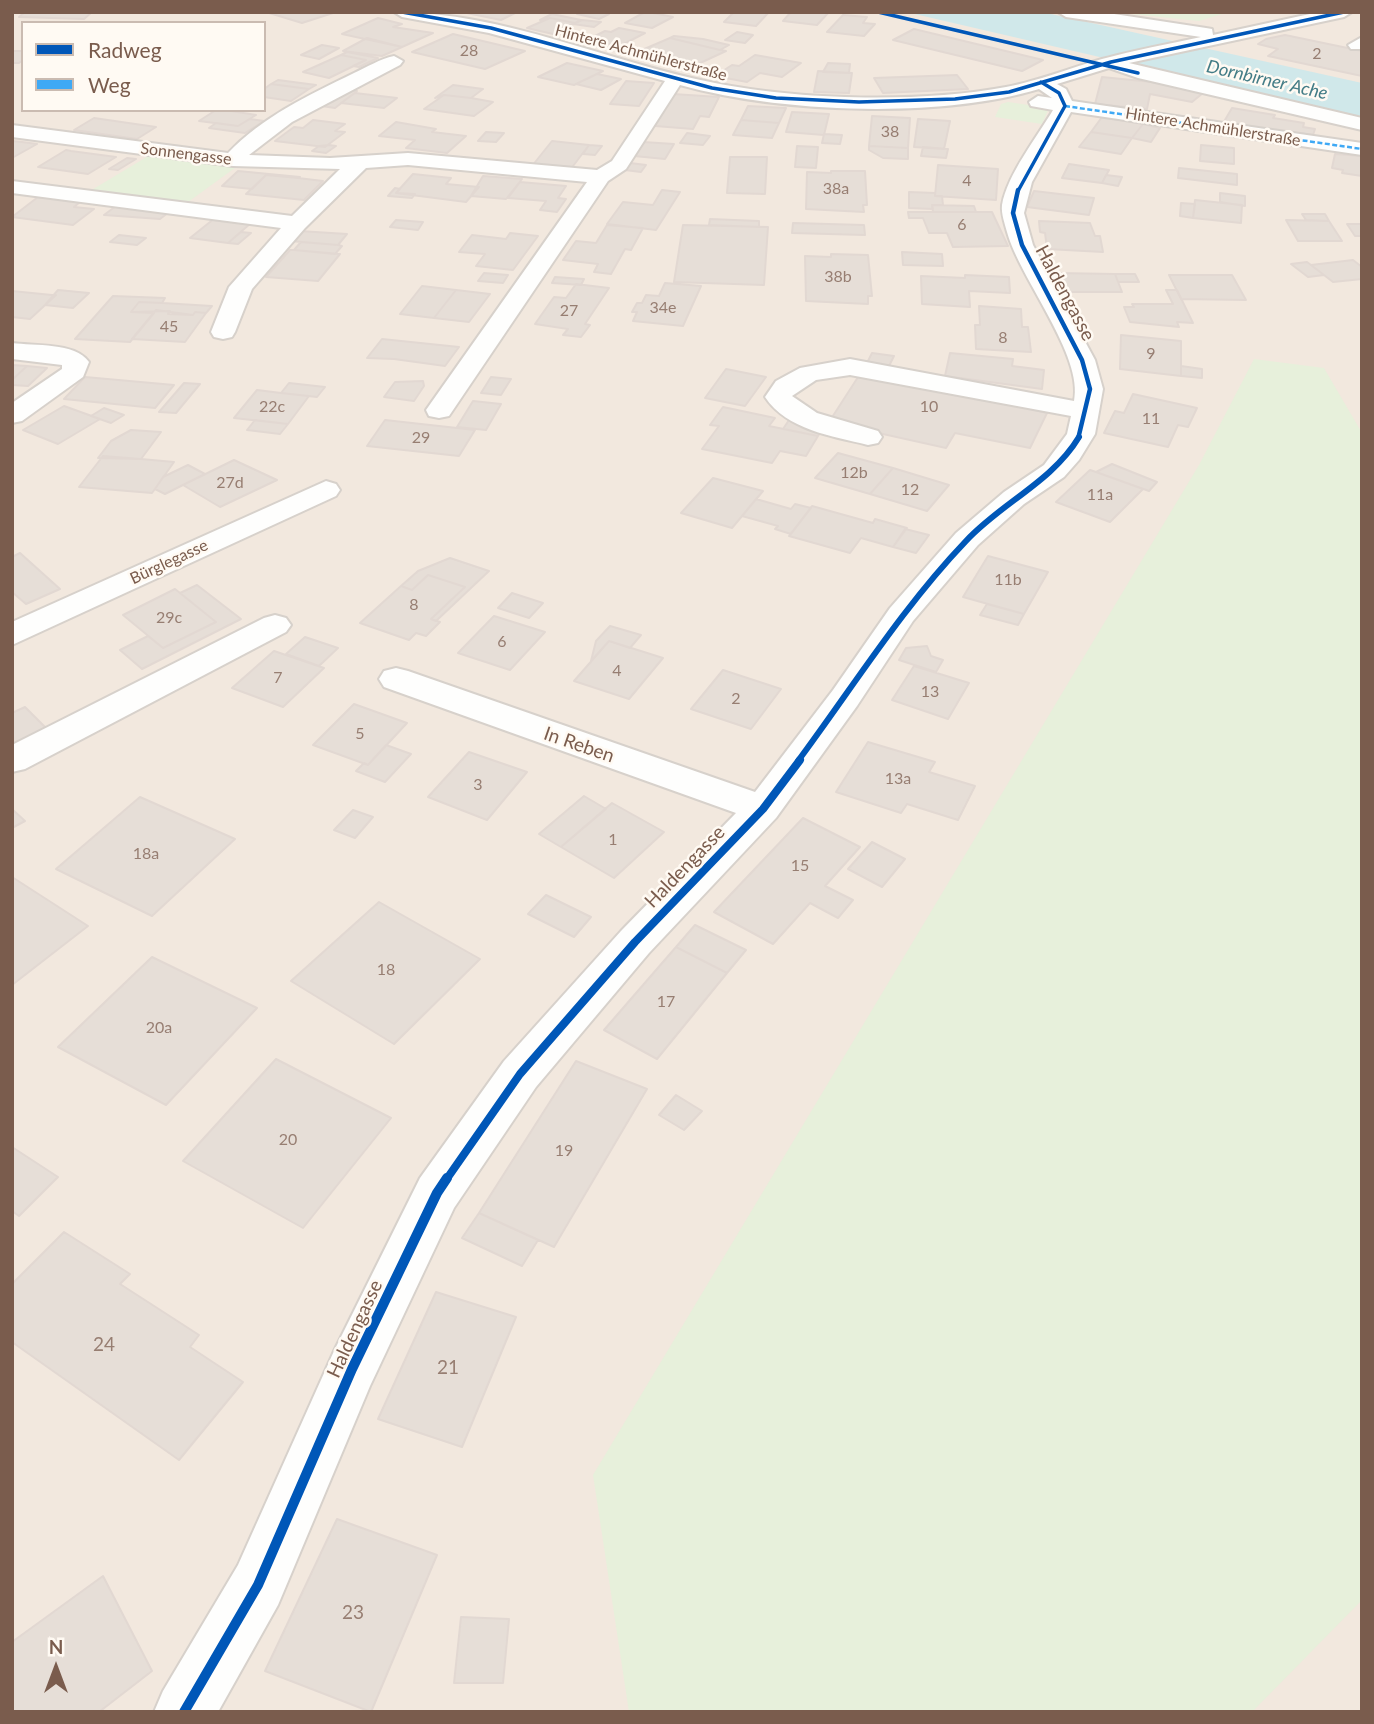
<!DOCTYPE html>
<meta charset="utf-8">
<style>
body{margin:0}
#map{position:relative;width:1374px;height:1724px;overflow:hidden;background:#f9f5f0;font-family:Lato,sans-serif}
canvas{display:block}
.frame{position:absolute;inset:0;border:14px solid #7a5c4d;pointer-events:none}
.legend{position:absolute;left:21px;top:21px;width:245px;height:91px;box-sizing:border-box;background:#fffaf3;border:2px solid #cabbb1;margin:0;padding:9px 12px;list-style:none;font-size:21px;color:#7a5c4d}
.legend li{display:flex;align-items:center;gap:14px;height:35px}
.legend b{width:35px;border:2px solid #cabbb1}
.north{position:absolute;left:21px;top:1633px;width:70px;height:70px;-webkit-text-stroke:5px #fffaf3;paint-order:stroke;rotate:0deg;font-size:19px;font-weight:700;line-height:28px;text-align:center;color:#7a5c4d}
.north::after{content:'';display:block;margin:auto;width:24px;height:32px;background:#7a5c4d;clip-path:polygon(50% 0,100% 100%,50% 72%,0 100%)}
</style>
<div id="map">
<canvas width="1374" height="1724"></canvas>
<div class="frame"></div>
<ul class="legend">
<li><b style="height:9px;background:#0057b8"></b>Radweg</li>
<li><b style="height:9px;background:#3fa9f5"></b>Weg</li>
</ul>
<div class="north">N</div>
</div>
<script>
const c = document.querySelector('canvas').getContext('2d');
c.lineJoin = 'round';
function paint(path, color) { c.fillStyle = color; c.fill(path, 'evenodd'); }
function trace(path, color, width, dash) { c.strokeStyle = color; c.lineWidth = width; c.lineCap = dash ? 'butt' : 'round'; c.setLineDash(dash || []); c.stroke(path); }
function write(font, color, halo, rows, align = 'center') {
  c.font = font + ' Lato,sans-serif'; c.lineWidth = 5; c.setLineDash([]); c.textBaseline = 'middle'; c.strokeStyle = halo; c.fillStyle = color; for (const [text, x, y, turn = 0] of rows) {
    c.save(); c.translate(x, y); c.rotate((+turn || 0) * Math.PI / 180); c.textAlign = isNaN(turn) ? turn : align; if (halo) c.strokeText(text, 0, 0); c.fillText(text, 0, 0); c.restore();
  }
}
paint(new Path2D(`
 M12 12H1362V1712H12ZM23 23H264V110H23Z`), '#f2e8de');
paint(new Path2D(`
 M1112 12H1229L1199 21Z
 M1008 102 1049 108 1042 124 995 117 1001 104Z
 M150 155 239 165 184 205 85 194Z
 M1254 359 1324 368 1362 433V1600L1252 1712H629L593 1475 1199 465Z`), '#e7f0db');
paint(new Path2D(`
 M906 12H1042L1362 83V118Z`), '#d0e8ea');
const building = new Path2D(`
 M25 12H92L84 19 19 17Z
 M266 12H336L302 23Z
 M462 12H517L501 20Z
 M581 12H602L609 14 599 19 577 14Z
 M645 12H648L673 17 652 28 625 23Z
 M734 12H769L756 26 724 22Z
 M791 12H829L817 25 783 21Z
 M552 14 581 20 575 23 550 18 540 20Z
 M843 15 867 17 863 23 875 24 864 36 827 32Z
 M378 18 402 24 393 27 433 33 402 47 342 34Z
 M550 18 575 23 553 34 527 28Z
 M582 20 601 22 594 27 573 24Z
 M619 28 645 33 620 46 594 41 600 37 595 36 605 31 611 32Z
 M914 29 1043 60 1022 71 893 40Z
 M737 32 753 35 745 43 725 40Z
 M453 34 525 51 485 69 412 52Z
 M1285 35 1362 51V76L1268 56 1278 49 1258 44 1266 39Z
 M674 36 703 39 729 45 720 50 670 38Z
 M367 38 402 47 382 56 343 51Z
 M670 38 720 50 726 51 698 64 642 50Z
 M322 45 339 48 319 59 301 55Z
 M12 51H23V60L19 63H12Z
 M347 52 378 58 359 67 353 66 366 60 341 55Z
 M341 55 366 60 329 78 303 72Z
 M755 55 801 63 782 77 760 73 747 82 715 76 732 65 739 66Z
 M567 63 603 71 574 85 538 77Z
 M828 63 850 64 849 73 823 72Z
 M818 71 852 73 849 93 814 92Z
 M597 74 621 79 601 90 576 84Z
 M957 75 968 89 883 93 874 78Z
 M1102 77 1152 82 1203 93 1192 102 1150 94 1147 109 1095 104Z
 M278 80 316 85 309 89 271 84Z
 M626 81 654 83 639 106 610 104Z
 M271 84 309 89 291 101 264 97V89Z
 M453 85 483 89 471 98 444 95 435 98Z
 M343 89 357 91 335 108 315 105Z
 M355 93 397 98 384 108 341 103Z
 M673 94 719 97 709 117 700 116 693 129 655 126Z
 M444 95 471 98 493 102 474 116 424 109Z
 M748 106 786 108 779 123 741 120Z
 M1232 108 1275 115 1273 118 1304 123 1303 127 1315 129 1313 135 1298 133 1297 136 1222 125Z
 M216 110H225L256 115 238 126 199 121Z
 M792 112 829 114 824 135 786 132Z
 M872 116 910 118 908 148 869 146Z
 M1102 117 1143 124 1132 138 1091 132Z
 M94 118 156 127 137 139 74 130Z
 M250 119 264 121 245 133 209 128 216 123 238 126Z
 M918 119 950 121 944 149 914 147Z
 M313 120 345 124 335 131 345 132 325 147 275 141 294 127 303 128Z
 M741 120 779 123 772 138 733 135Z
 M396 122 436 129 432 132 466 136 447 153 406 148 415 140 379 136Z
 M1143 124 1160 128 1151 142 1132 138Z
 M486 132 504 133 496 142 478 141Z
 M1091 132 1132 138 1121 154 1079 147Z
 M687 133 710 136 703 145 680 143Z
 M824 134 842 135 840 144 822 143Z
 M12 141 22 142 37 144 12 158Z
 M552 141 589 145 570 170 532 166Z
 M643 142 674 144 665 159 634 156Z
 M329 145 336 146 326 153 312 151 319 146Z
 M589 145 602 146 595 155 583 154Z
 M1201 145 1234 148V164L1200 161Z
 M797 146 818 147 816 168 795 167Z
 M869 146 908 148V159L883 158 869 150Z
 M923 147 948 149 946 158 921 156Z
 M66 150 71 151 116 157 88 174 38 167Z
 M1335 154 1362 156V176L1342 173 1343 170 1332 168Z
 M730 157H767L765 194 727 193Z
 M127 158 136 159 118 170 109 169Z
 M630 163 646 165 641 172 625 170Z
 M1069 164 1109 170 1102 183 1062 178Z
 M938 165 998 169 996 200 935 196Z
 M1179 168 1237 174V185L1178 178Z
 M238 171 300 177 266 175 252 189 222 186Z
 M831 171H865L867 205H863L864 212 806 209 807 172 831 173Z
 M413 174 451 178 446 184 479 187 466 202 396 193Z
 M266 175 298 178 323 181 304 200 246 194Z
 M1106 175 1122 177 1118 186 1102 183Z
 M483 176 522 179 506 199 471 196Z
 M520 182 566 186 558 198 566 199 557 212 540 210 546 201 508 198Z
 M395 188 400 189 396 193 415 194 412 198 388 196Z
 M662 190 680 192 656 230 607 224 623 202 653 205Z
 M1034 191 1094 198 1089 215 1027 207Z
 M909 192 935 193V196H942L943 205H932L933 209 909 208Z
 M1220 193 1245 196V206L1220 202Z
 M38 197 80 202 74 207 94 209 73 225 12 217Z
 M1195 200 1242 205 1241 223 1193 218Z
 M120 203 173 209 160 219 104 215Z
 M1181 203 1195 204 1193 218 1180 216Z
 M932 205 974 206 976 212H933Z
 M908 212H992L1008 246 953 247 947 233H929L923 218H909Z
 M1302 214H1325L1329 221 1306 220Z
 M215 218 251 223 228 243 190 238Z
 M710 219 759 221V227L709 225Z
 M396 220 423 222 418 230 390 227Z
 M1286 220 1329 221 1342 241H1298Z
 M1039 221 1090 223 1095 236H1100L1103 252 1047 249 1045 233 1040 232Z
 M793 223 864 225 865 235 792 233Z
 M1347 224H1361L1362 236H1355Z
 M607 225 643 228 631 250 625 249 611 274 594 272 598 264 563 260 576 241 596 243Z
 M683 225 768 227 764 285 674 282Z
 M299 231 347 234 338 245 290 241Z
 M241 232 251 233 238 244 228 243Z
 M510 233 538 236 513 270 476 266 485 254 459 252 472 235 506 239Z
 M119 235 146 238 137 245 110 242Z
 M301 242 338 245 342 246 335 254 294 250Z
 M290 250H294L340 254 318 281 266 277Z
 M902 252 942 254 943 266 903 265Z
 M831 254 868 255 872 296H868V304L806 301 805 256 831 257Z
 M1353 260 1362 267V279L1333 282 1311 265Z
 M1307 262 1311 265 1324 275 1308 277 1291 264Z
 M484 273 508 275 503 283 478 281Z
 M1056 273 1115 274 1122 292H1062Z
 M1115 274H1135L1139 282H1118Z
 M965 275 1009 277 1010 293 969 291 970 307 922 304 921 276 965 278Z
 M1169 275H1232L1246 300 1181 299Z
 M555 277 584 279 581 285 552 283Z
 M665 283 701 286 683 326 633 321 637 312H632L637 303H642L646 295 659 296Z
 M576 284 609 288 585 324 590 325 581 337 563 335 568 329 535 324 554 297 566 298Z
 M422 286 456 290 434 318 400 314Z
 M58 290 89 293 73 308 45 305Z
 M456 290 490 294 469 322 434 318Z
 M1166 290H1177L1193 323 1177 322 1179 327 1130 322 1124 307H1134L1132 304H1173Z
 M12 291 52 295H56L30 319 12 317Z
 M113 296 165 298 162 303 139 302 131 312 154 313 130 342 75 339Z
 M139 302 162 303 212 306 206 313 195 312 193 315 168 314 170 311 131 312Z
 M979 306 1021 309 1022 327H1028L1031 352 976 349 975 325H980Z
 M156 310 193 315 195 312 206 313 185 342 132 339Z
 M1121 335 1181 341V376L1120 369Z
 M382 339 459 347 445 366 394 359 367 358Z
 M872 353 894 356 889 366 867 363Z
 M950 353 1013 359 1012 366 1044 370 1042 389 945 376Z
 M12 365 27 366 12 380Z
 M27 366 47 368 28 386 12 385V380Z
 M1181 366 1202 369V378L1181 376Z
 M726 369 766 377 745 406 705 398Z
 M860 374 993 400 1047 413 1030 448 955 433 946 448 829 422Z
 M85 377 174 385 155 408 64 399Z
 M491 377 511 379 501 395 481 393Z
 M423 381 424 386 414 401 384 397 395 382Z
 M184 383 200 384 176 413 159 412Z
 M289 383 325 387 317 397 281 393Z
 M257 390 281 393 309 396 288 424 234 418Z
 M1133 394 1197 408 1188 427 1178 425 1168 447 1104 433 1115 411 1124 413Z
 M473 401 501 404 486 430 457 427Z
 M64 406 100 419 58 444 23 430Z
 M723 407 775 418 769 426 818 436 806 456 780 451 772 463 702 449 719 426 710 425Z
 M104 408 124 415 111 423 91 416Z
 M255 420 288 424 280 434 247 430Z
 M385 420 475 430 459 456 367 446Z
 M789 420 823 429 818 436 783 429Z
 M131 430 161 432 141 459 98 458 111 441Z
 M838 453 893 468 870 494 815 478Z
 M103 456 141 459 174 462 152 493 79 487Z
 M234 460 277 480 220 507 183 485Z
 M1112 464 1157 482 1149 491 1096 472Z
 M188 465 205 474 165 494 155 489 163 477Z
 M893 468 949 485 927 511 870 494Z
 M1090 470 1096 472 1143 489 1110 522 1056 502Z
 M713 478 763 491 732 528 681 513Z
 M756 499 791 509 795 504 811 508 791 534 775 529 778 526 742 516Z
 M812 506 873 523 875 519 907 528 893 547 861 538 850 553 789 536Z
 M905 529 929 535 916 553 893 547Z
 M20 553 60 589 26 604 12 592V557Z
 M988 556 1048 572 1024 614 963 597Z
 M450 558 489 571 436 621 431 619 465 587 428 575 412 590 401 586 418 571Z
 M428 575 465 587 431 619 440 622 426 636 416 633 409 640 360 623 401 586 412 590Z
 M197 585 241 619 142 669 120 650 148 636 163 648 216 622 180 593Z
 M175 589 216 622 163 648 123 615Z
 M512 593 543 603 529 618 498 608Z
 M987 604 1024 614 1018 625 980 615Z
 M494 616 545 632 510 670 458 653Z
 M610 626 641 635 630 648 609 641 591 661 596 641Z
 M305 637 338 648 319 666 286 654Z
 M609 641 663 658 629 699 574 681Z
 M927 646 931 656 943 660 936 672 899 660 906 648Z
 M274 651 324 668 283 707 232 688Z
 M914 666 969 683 948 719 892 700Z
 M723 670 781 689 751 729 691 709Z
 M354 704 407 723 368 765 313 745Z
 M25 707 47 729 12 746V713Z
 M868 742 935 762 929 772 975 786 958 820 907 804 901 813 836 792Z
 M386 745 411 754 385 782 356 771 364 763 368 765Z
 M469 752 527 772 487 820 428 797Z
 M584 796 606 809 561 847 539 834Z
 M140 797 235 839 152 916 56 869Z
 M612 803 664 832 614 878 561 847Z
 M12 809 25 821 12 828Z
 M353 810 373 817 355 838 334 830Z
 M803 818 860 847 825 886 853 900 838 918 810 903 773 944 714 912Z
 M872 842 905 859 882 887 848 869Z
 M12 877 88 926 12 985Z
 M546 895 591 917 574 937 528 914Z
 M379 902 480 959 394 1044 291 981Z
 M695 925 746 950 727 973 676 947Z
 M676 947 727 973 657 1059 604 1030Z
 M152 957 257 1008 166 1105 58 1047Z
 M276 1059 391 1118 303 1228 183 1161Z
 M576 1061 647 1089 554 1247 479 1213Z
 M676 1095 702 1111 684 1130 659 1115Z
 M12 1147 58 1177 19 1216 12 1211Z
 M479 1213 538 1240 522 1266 462 1238Z
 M64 1232 130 1274 120 1284 199 1335 190 1347 243 1382 179 1460 12 1342V1284Z
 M436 1292 516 1317 462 1447 378 1419Z
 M337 1519 437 1555 371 1712 265 1671Z
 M103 1576 152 1671 99 1712H12V1642Z
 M461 1617 509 1619 503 1683H454Z`);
paint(building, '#e6ded7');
trace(building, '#e2d8d2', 2);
const minor = new Path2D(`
 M394 12C505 12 607 62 715 83 800 100 920 103 1006 87 1038 81 1070 68 1102 59 1135 50 1168 44 1201 37L1066 17 1058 12H1101L1206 28 1212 29 1213 35 1319 12H1352L1344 17 1129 63 1362 118V130L1138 78 1109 68 1057 84 1066 89 1072 101 1362 143V155L1071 112 1032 182 1024 213 1033 245 1095 360 1103 389 1095 434 1079 460 1064 477 1024 504 978 545 913 621 857 706 776 818 649 953 536 1087 454 1208 370 1386 278 1605 218 1712H154L163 1691 238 1565 334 1351 420 1178 504 1061 621 931 736 813 384 687 379 679 384 671 396 668 408 671 755 792 833 690 890 608 956 533 1004 492 1044 465 1067 434 1071 416 850 375 816 380 792 396 817 413 878 431 882 437 878 443 868 445C832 436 787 430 765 397L776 381 800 368 850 359 1074 401C1084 356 1020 279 1007 232 1005 224 1001 214 1002 205 1007 175 1037 137 1053 110L1031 106 1029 102 1038 96 1052 98 1039 89C939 119 781 113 680 85L626 169 608 181 449 416 439 418 429 416 426 410 587 182 408 165 366 168 305 228 252 289 235 332 232 337 223 339 214 337 211 332 229 287 281 228 12 193V181L292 216 340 169 233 166 12 137V125L228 153C262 117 309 95 354 73 367 67 380 59 394 56L403 61 400 65 292 122 249 155 330 158 408 153 597 170 612 161 665 81 489 33 402 17Z
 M1362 37V49H1351L1348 45Z
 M12 343C34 346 75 342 89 362L83 377 22 421 12 423V403L62 369V365L12 359Z
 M326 481 336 484 340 490 336 496 12 645V622Z
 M275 615 286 618 291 625 286 632 25 769 12 772V745L264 618Z`);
trace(minor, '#d7d1cb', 4);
paint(minor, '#fefefd');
trace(new Path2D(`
 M1065 106 1362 149`), '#3fa9f5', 2.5, [5, 2.5]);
trace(new Path2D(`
 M402 12 491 28 712 88 776 98 859 102 955 99 1009 92 1111 62 1344 12
 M878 12 1138 73
 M1018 191 1065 106 1059 93 1041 82`), '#0057b8', 3.5);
trace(new Path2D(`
 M1018 190 1013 213 1022 245 1082 360 1090 389 1078 439`), '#0057b8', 4.5);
trace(new Path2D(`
 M798 761C853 687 902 608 966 541 1001 503 1052 482 1079 437`), '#0057b8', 6);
trace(new Path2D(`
 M446 1180 520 1074 635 942 763 809 800 760`), '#0057b8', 8);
trace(new Path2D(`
 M184 1712 258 1585 352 1369 437 1193 447 1178`), '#0057b8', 10);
write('16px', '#977e72', null, [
 ["28",469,51],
 ["2",1317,54],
 ["38",890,132],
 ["4",967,181],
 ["38a",836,189],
 ["6",962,225],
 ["38b",838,277],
 ["34e",663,308],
 ["27",569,311],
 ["45",169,327],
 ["8",1003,338],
 ["9",1151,354],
 ["22c",272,407],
 ["10",929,407],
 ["11",1151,419],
 ["29",421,438],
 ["12b",854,473],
 ["27d",230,483],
 ["12",910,490],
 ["11a",1100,495],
 ["11b",1008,580],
 ["8",414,605],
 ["29c",169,618],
 ["6",502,642],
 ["4",617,671],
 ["7",278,678],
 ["13",930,692],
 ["2",736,699],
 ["5",360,734],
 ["13a",898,779],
 ["3",478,785],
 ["1",613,840],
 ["18a",146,854],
 ["15",800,866],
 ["18",386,970],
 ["17",666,1002],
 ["20a",159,1028],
 ["20",288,1140],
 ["19",564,1151]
]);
write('16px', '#7a5c4d', '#fffaf3', [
 ["Hintere Achmühlerstraße",641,53,15],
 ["Hintere Achmühlerstraße",1213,127,9],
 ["Sonnengasse",186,154,7],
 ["Bürglegasse",169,562,-25]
]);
write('italic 18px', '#437c86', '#fffaf3', [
 ["Dornbirner Ache",1267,80,13]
]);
write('19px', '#7a5c4d', '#fffaf3', [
 ["Haldengasse",1065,293,62],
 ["In Reben",579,745,19],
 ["Haldengasse",685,867,-46],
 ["Haldengasse",355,1329,-65]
]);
write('19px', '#977e72', null, [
 ["24",104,1345],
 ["21",448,1368],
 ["23",353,1613]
]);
</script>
